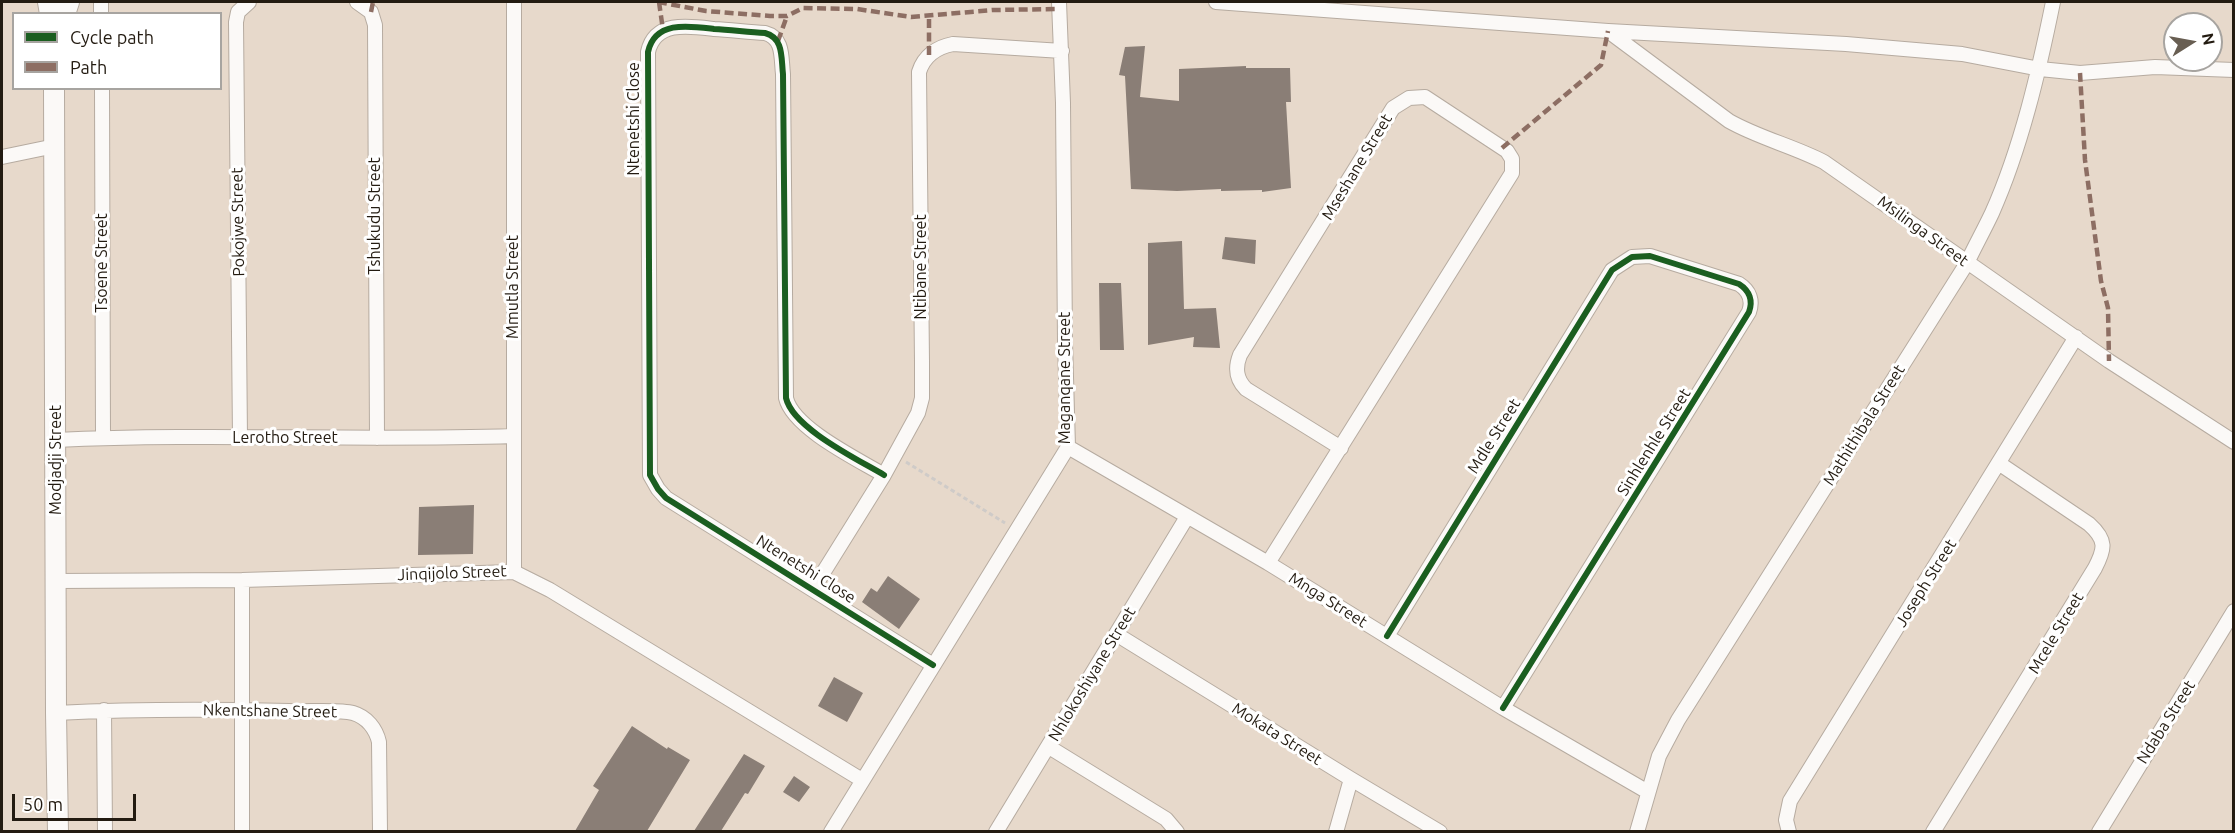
<!DOCTYPE html>
<style>
body{margin:0}
#map{position:relative;width:2235px;height:833px;overflow:hidden;background:#e7d9cb;font-family:Ubuntu,sans-serif}
canvas{display:block}
.frame{position:absolute;inset:0;border:3px solid #231b11;pointer-events:none}
.legend{position:absolute;left:12px;top:12px;width:210px;height:78px;box-sizing:border-box;background:#fff;border:2px solid #a7a4a0;margin:0;padding:8px 10px;list-style:none;font-size:18px;color:#231b11}
.legend li{display:flex;align-items:center;gap:12px;height:30px}
.legend b{width:30px;border:2px solid #a7a4a0}
.north{position:absolute;left:2163px;top:12px;width:60px;height:60px;box-sizing:border-box;background:#fff;border:2px solid #a7a4a0;border-radius:50%;rotate:79deg;font-size:16px;font-weight:700;line-height:24px;text-align:center;color:#231b11}
.north::after{content:'';display:block;margin:auto;width:21px;height:27px;background:#685e52;clip-path:polygon(50% 0,100% 100%,50% 72%,0 100%)}
.scale{position:absolute;left:12px;top:794px;width:124px;height:27px;box-sizing:border-box;border:3px solid #231b11;border-top:0;padding-left:8px;font-size:18px;line-height:21px;white-space:nowrap;color:#231b11;-webkit-text-stroke:4px #fff;paint-order:stroke}
</style>
<div id="map">
<canvas width="2235" height="833"></canvas>
<div class="frame"></div>
<ul class="legend">
<li><b style="height:8px;background:#1b5e20"></b>Cycle path</li>
<li><b style="height:8px;background:#8d6e63"></b>Path</li>
</ul>
<div class="north">N</div>
<div class="scale">50 m</div>
</div>
<script>
const c = document.querySelector('canvas').getContext('2d');
c.lineJoin = 'round';
function paint(path, color) { c.fillStyle = color; c.fill(path, 'evenodd'); }
function trace(path, color, width, dash) { c.strokeStyle = color; c.lineWidth = width; c.lineCap = dash ? 'butt' : 'round'; c.setLineDash(dash || []); c.stroke(path); }
function write(font, color, halo, rows, align = 'center') {
  c.font = font + ' Ubuntu,sans-serif'; c.lineWidth = 6; c.setLineDash([]); c.textBaseline = 'middle'; c.strokeStyle = halo; c.fillStyle = color; for (const [text, x, y, turn = 0] of rows) {
    c.save(); c.translate(x, y); c.rotate((+turn || 0) * Math.PI / 180); c.textAlign = isNaN(turn) ? turn : align; if (halo) c.strokeText(text, 0, 0); c.fillText(text, 0, 0); c.restore();
  }
}
paint(new Path2D(`
 M1145 46 1140 97 1179 101V69L1246 66V68H1290L1291 102H1286L1291 188 1262 192V190L1221 191V189L1177 191 1131 189 1125 76 1119 75 1125 47Z
 M1225 237 1256 240 1255 264 1222 259Z
 M1182 241 1184 309 1216 308 1220 348 1193 347 1194 337 1148 345V243Z
 M1099 283H1121L1124 350H1100Z
 M474 505 473 554 418 555 419 507Z
 M888 576 920 599 899 629 862 602 871 588 877 592Z
 M834 677 863 693 847 722 818 706Z
 M632 726 667 749 668 747 690 760 647 831H575L599 790 593 786Z
 M744 754 765 766 748 794 745 793 721 831H694Z
 M794 776 810 787 799 802 783 792Z`), '#8a7e76');
const street = new Path2D(`
 M101 2V14
 M357 2 371 12 375 25 377 438
 M514 2V572
 M1216 2 1608 31 1846 44 1962 54 2040 69 2080 73 2155 67 2234 70
 M1608 31 1729 121C1759 138 1793 146 1824 162L2109 361 2234 442
 M102 88 103 438
 M2 157 55 146
 M240 438 236 22 238 12 249 2
 M56 440C208 433 361 441 513 436
 M1068 447 1268 563 1503 708 1648 792
 M884 475C857 459 793 428 786 398L783 74C781 58 784 38 765 33 748 32 731 30 714 29 690 26 655 20 648 52L650 475 658 489 666 498 933 665
 M1268 563 1512 173V159L1507 151 1425 97 1409 98 1393 108 1240 355C1235 368 1236 379 1246 389L1341 448
 M56 581 242 580 514 572 550 590 862 780
 M813 589 884 475 918 413 922 398V362L919 72C924 56 937 47 953 44L1062 51
 M1116 634 1351 779 1440 832
 M1387 636 1612 270 1632 257 1650 256 1739 284C1750 291 1753 301 1749 312L1503 708
 M104 710 105 832
 M56 713C134 709 212 709 289 711 306 712 339 709 353 713 367 717 376 729 379 742L380 832
 M1049 747 1166 819 1177 832
 M242 832V580
 M831 832 1068 447 1065 342 1063 103 1059 2
 M996 832 1187 517
 M1336 832 1351 779
 M1637 832 1659 756 1678 720 1967 263C1975 246 1984 230 1992 213 2021 148 2039 71 2053 2
 M1789 832 1786 820 1790 801 2076 337
 M1933 832 2095 568C2105 549 2107 540 2089 524L2000 464
 M2099 832 2234 611`);
const secondary = new Path2D(`
 M48 2 50 14
 M65 14 69 2
 M54 88 56 713 58 832`);
trace(street, '#b6aba0', 16);
trace(secondary, '#b6aba0', 22);
trace(new Path2D(`
 M906 462 1005 523`), '#cfcbc8', 3, [4.5, 3]);
trace(street, '#fbf9f7', 14);
trace(secondary, '#fbf9f7', 20);
trace(new Path2D(`
 M658 2 706 11 770 16H787L803 8 857 9 911 17 993 10 1059 9
 M659 2 663 30
 M371 12 373 2
 M778 41 787 16
 M929 55V16
 M2080 73 2085 160 2101 281 2108 308 2109 361
 M1502 148 1601 65 1608 31`), '#8d6e63', 4.5, [9, 4.5]);
trace(new Path2D(`
 M884 475C857 459 793 428 786 398L783 74C781 58 784 38 765 33 748 32 731 30 714 29 690 26 655 20 648 52L650 475 658 489 666 498 933 665
 M1387 636 1612 270 1632 257 1650 256 1739 284C1750 291 1753 301 1749 312L1503 708`), '#1b5e20', 6);
write('16px', '#231b11', '#fff', [
 ["Ntenetshi Close",634,119,-90],
 ["Mseshane Street",1357,167,-59],
 ["Tshukudu Street",375,216,-90],
 ["Pokojwe Street",238,222,-91],
 ["Msilinga Street",1923,231,36],
 ["Tsoene Street",102,263,-90],
 ["Ntibane Street",921,267,-90],
 ["Mmutla Street",513,287,-90],
 ["Maganqane Street",1065,378,-90],
 ["Mathithibala Street",1864,425,-58],
 ["Mdle Street",1494,436,-58],
 ["Lerotho Street",285,438],
 ["Sinhlenhle Street",1654,442,-58],
 ["Modjadji Street",56,460,-90],
 ["Ntenetshi Close",806,569,32],
 ["Jinqijolo Street",452,573,-2],
 ["Joseph Street",1926,583,-58],
 ["Mnga Street",1328,600,32],
 ["Mcele Street",2056,633,-59],
 ["Nhlokoshiyane Street",1092,674,-59],
 ["Nkentshane Street",270,711,1],
 ["Ndaba Street",2166,722,-58],
 ["Mokata Street",1277,734,32]
]);
</script>
